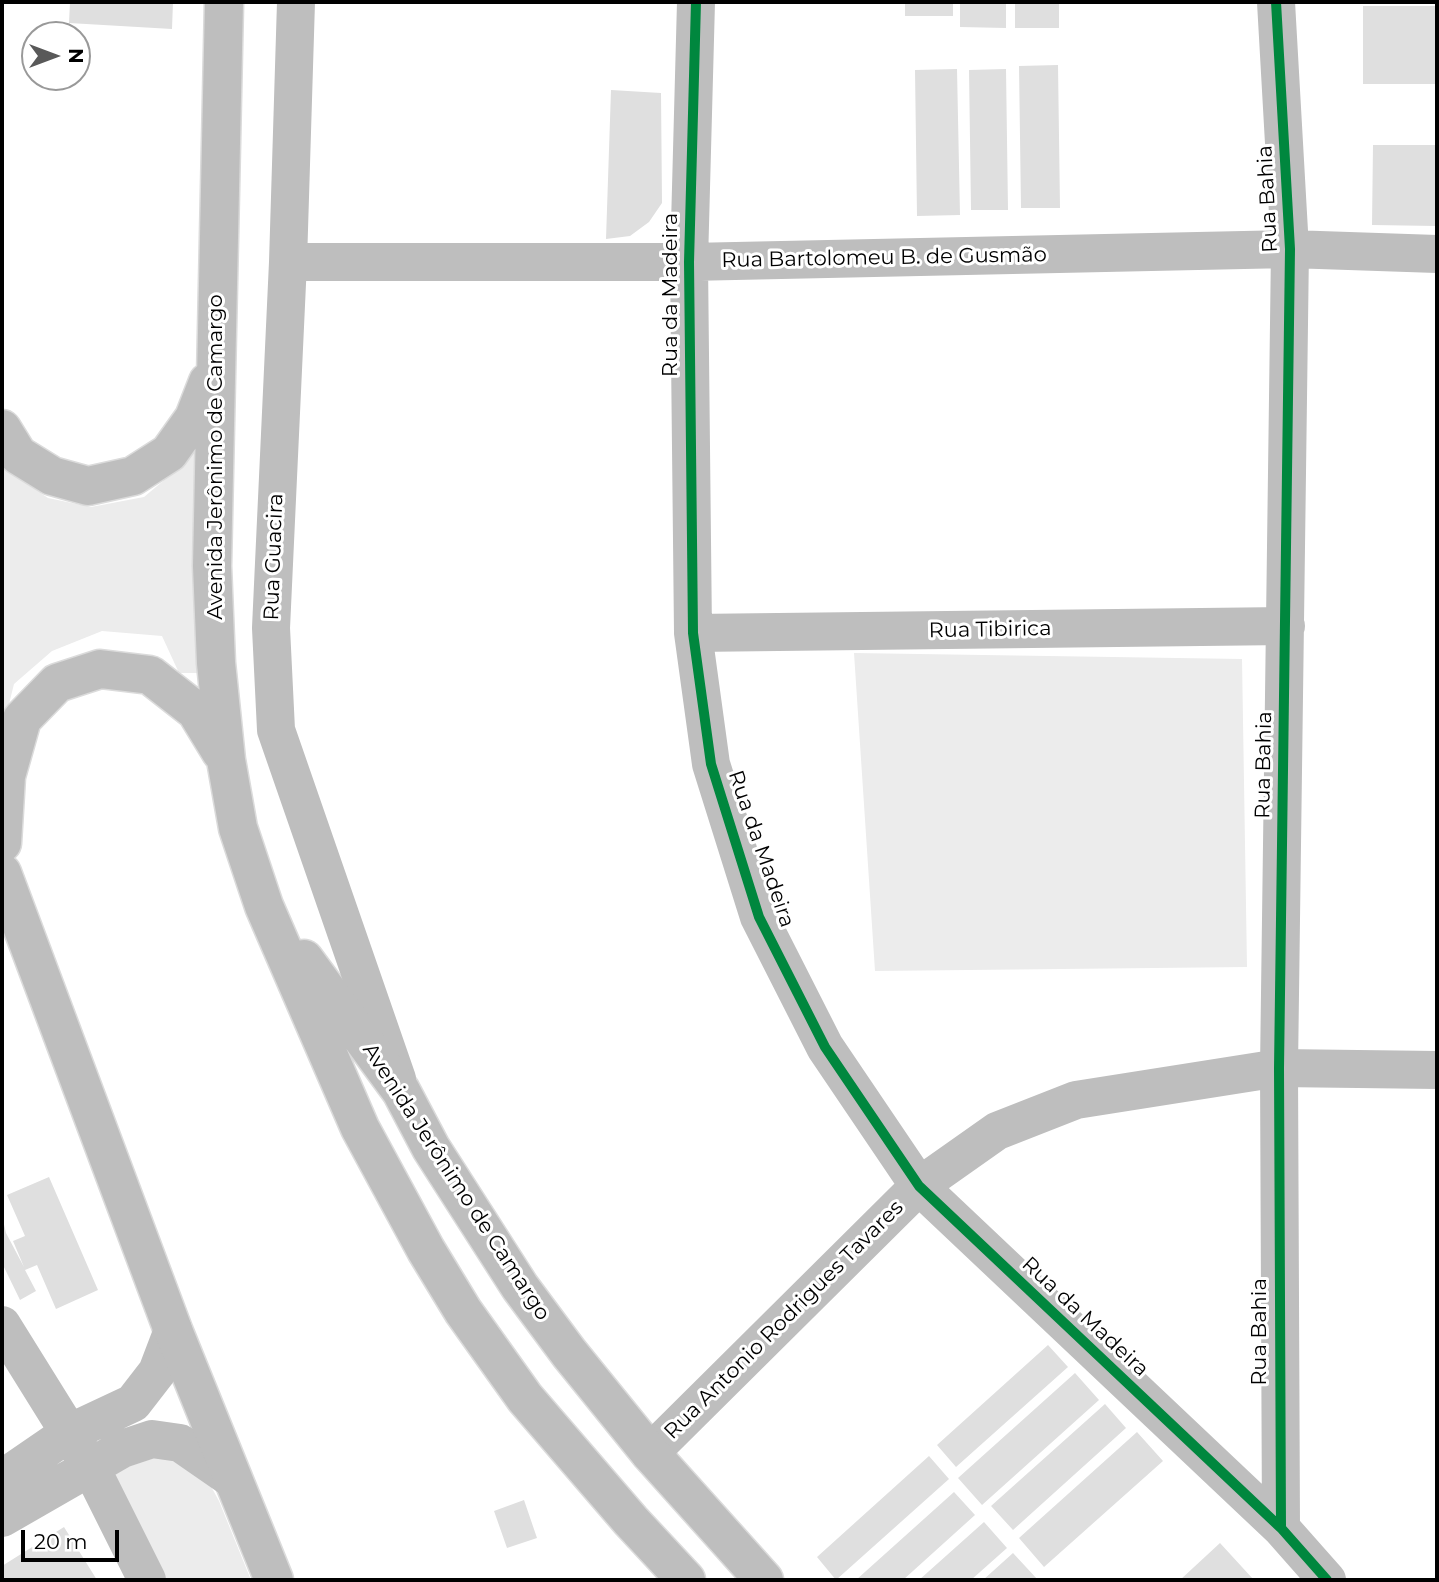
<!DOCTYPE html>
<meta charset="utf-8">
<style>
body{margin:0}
#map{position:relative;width:1439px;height:1582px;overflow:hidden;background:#fff;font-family:Montserrat,sans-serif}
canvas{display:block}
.frame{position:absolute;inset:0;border:4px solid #000;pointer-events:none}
.north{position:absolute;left:21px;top:21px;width:70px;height:70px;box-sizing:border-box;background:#fff;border:2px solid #999;border-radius:50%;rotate:90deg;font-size:19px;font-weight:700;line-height:28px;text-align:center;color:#000}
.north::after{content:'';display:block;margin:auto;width:24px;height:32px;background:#595959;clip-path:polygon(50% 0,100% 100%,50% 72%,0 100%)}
.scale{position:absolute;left:21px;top:1530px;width:98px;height:32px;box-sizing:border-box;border:4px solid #000;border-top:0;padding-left:9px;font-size:21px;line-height:24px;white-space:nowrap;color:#000;-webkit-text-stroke:5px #fff;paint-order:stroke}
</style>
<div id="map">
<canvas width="1439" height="1582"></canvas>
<div class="frame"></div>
<div class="north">N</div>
<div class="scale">20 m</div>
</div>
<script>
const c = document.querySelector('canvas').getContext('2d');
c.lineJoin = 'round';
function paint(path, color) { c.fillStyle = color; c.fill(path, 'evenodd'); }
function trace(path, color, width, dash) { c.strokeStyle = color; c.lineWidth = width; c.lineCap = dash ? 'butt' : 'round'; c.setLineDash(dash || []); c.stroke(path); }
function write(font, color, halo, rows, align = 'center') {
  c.font = font + ' Montserrat,sans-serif'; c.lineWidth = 6; c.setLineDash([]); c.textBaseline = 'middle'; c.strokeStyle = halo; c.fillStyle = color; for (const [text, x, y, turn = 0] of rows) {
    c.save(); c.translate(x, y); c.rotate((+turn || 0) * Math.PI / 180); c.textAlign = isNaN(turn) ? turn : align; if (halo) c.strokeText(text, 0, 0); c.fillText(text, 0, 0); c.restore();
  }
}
paint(new Path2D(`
 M202 446 192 569 199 673H179L162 636 102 631 52 651 14 684 2 732V452L20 479 48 498 91 507 144 497 175 471 184 447Z
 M854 653 1242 659 1247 967 875 971Z
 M150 1451 202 1470 219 1501 251 1580H160L112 1473Z`), '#ececec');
paint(new Path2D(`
 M70 2H173L172 29 69 23Z
 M905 2H953V16H905Z
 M960 2H1006V28L960 27Z
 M1015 2H1059V28H1015Z
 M1363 6H1437V84H1363Z
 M1058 65 1060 208H1021L1019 66Z
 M957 69 960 215 917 216 915 70Z
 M1006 69 1008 210H971L969 70Z
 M611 90 661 93 662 203 649 222 630 236 606 239Z
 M1373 145H1437V226L1372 225Z
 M49 1177 98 1290 56 1309 37 1265 25 1270 36 1291 20 1300 2 1263 3 1220 6 1233 24 1267 13 1241 25 1236 7 1195Z
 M1048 1345 1068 1367 956 1467 937 1445Z
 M1075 1373 1099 1400 982 1505 958 1478Z
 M1105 1404 1126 1428 1013 1530 991 1506Z
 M1137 1432 1163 1461 1044 1567 1019 1538Z
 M929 1456 949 1479 836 1580 817 1557Z
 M954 1492 975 1515 903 1580H856Z
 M524 1500 537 1538 507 1548 494 1511Z
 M984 1522 1007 1548 971 1580H919Z
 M64 1527 97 1580H2V1566Z
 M1220 1543 1253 1579 1180 1580Z
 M1013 1553 1038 1580H983Z`), '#dfdfdf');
const major = new Path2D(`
 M224 2 212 566 216 663 226 760 238 828 264 906 360 1128 426 1250 463 1311 525 1398 631 1521 686 1580
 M2 429 18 455 52 476 88 486 133 476 169 453 194 418 208 382
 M2 843 6 776 22 719 57 683 100 669 150 675 196 711 221 752
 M2 873 173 1330 274 1580
 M304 959 401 1091 431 1148 520 1287 569 1353 650 1453 764 1580`);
trace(major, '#dbdbdb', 41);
trace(new Path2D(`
 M296 2 288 262 271 628 276 730 397 1079
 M696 2 689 262 693 633 711 764 759 917 825 1047 919 1186 1281 1528 1327 1580
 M1276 2 1290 249 1279 1068 1281 1528
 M288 262H689L1290 249 1437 254
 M693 633 1286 626
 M2 1325 91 1468 147 1580
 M650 1453 919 1186 997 1131 1076 1100 1279 1068 1437 1070
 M2 1479 69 1433 133 1403 157 1372 173 1330
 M2 1518 122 1449 152 1439 180 1443 232 1479`), '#bebebe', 38);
trace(major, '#bebebe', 38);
trace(new Path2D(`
 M696 2 689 262 693 633 711 764 759 917 825 1047 919 1186 1281 1528 1327 1580
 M1276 2 1290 249 1279 1068 1281 1528`), '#00873e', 10);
write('21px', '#000', '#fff', [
 ["Rua Bahia",1268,199,-93],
 ["Rua Bartolomeu B. de Gusmão",884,258,-1],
 ["Rua da Madeira",671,295,-90],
 ["Avenida Jerônimo de Camargo",216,457,-90],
 ["Rua Guacira",274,557,-88],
 ["Rua Tibirica",990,630,-1],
 ["Rua Bahia",1264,765,-89],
 ["Rua da Madeira",761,849,71],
 ["Avenida Jerônimo de Camargo",456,1182,57],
 ["Rua da Madeira",1085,1317,43],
 ["Rua Antonio Rodrigues Tavares",784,1320,-45],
 ["Rua Bahia",1260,1332,-90]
]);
</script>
